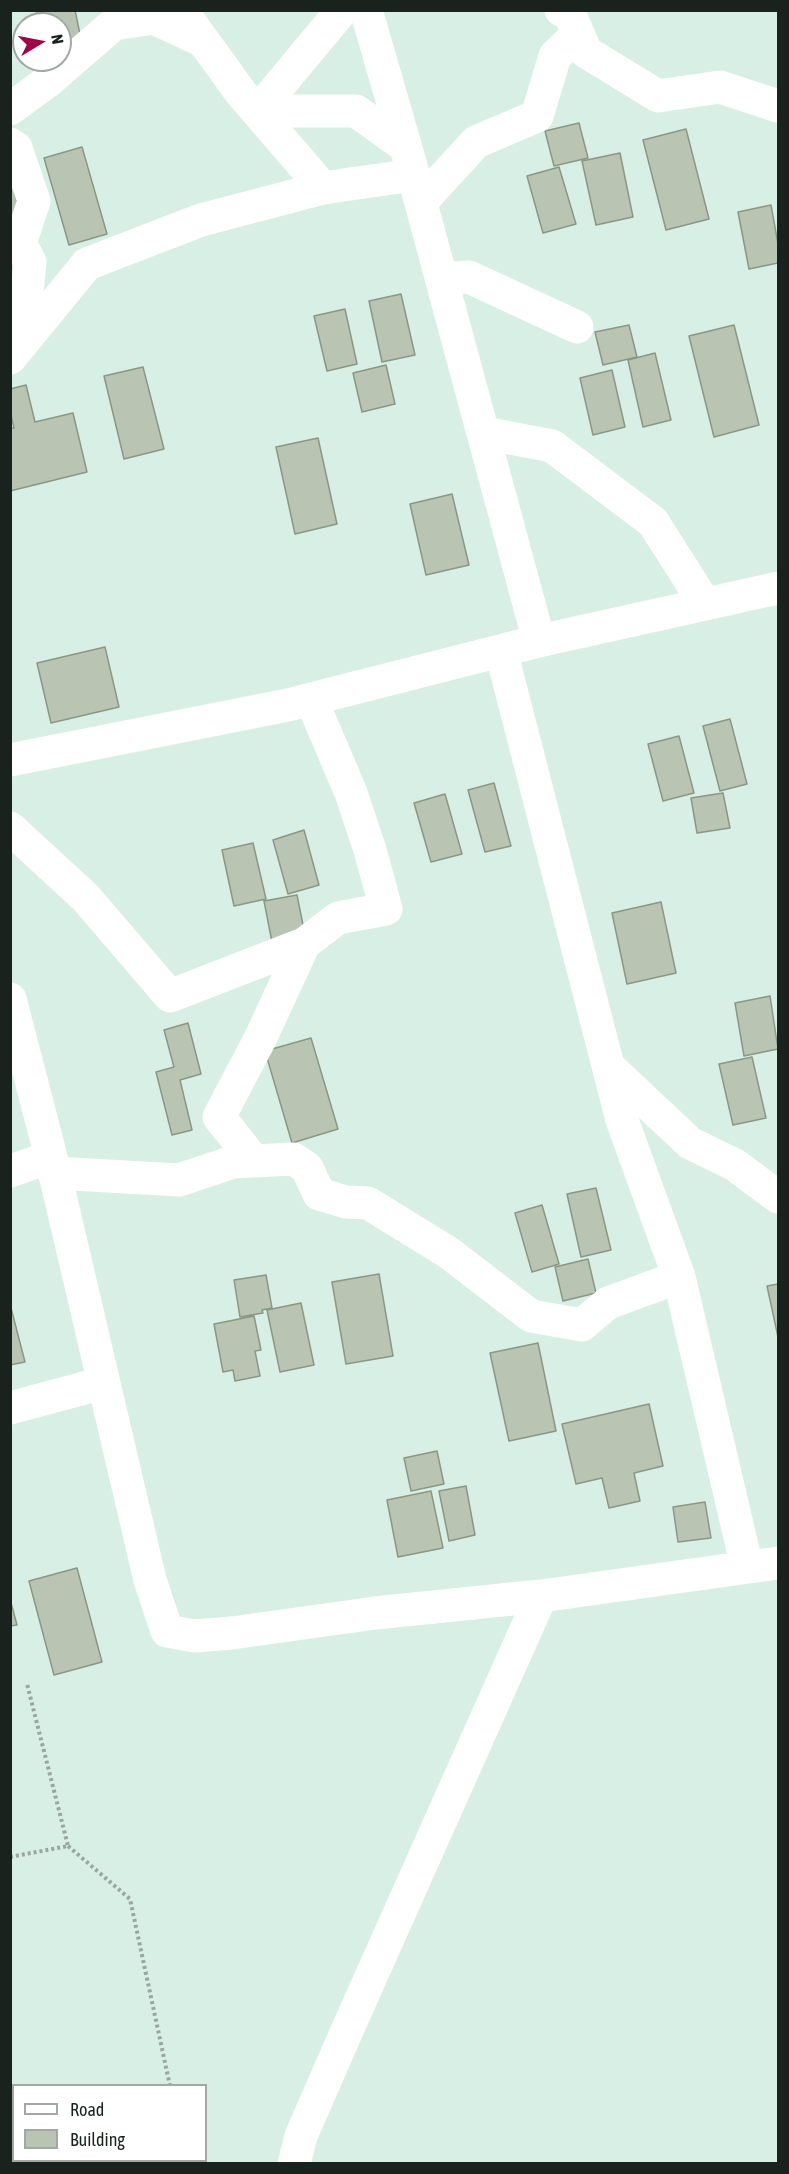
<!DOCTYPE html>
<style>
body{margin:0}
#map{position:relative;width:789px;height:2174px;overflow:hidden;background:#d8efe5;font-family:"Asap Condensed",sans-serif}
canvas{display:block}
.frame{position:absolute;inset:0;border:12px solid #1a221e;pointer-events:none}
.legend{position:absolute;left:12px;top:2084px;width:195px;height:78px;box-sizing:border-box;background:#fff;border:2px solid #a3a7a5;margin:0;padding:8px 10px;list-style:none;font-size:18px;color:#1a221e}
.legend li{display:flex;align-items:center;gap:12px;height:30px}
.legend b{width:30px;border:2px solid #a3a7a5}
.north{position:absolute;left:12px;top:12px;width:60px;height:60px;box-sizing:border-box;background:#fff;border:2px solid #a3a7a5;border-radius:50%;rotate:80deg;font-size:16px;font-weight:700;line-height:24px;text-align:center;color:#1a221e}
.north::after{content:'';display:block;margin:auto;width:21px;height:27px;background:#9f0447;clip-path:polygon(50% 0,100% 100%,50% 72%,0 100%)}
</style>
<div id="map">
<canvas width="789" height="2174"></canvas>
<div class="frame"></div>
<ul class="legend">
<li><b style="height:8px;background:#fff"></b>Road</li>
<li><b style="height:16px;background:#b9c5b2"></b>Building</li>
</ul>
<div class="north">N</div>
</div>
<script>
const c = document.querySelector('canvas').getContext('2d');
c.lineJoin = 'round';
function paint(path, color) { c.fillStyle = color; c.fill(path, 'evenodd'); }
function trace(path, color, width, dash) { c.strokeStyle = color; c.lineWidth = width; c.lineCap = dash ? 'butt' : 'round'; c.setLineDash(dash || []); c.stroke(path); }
const building = new Path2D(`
 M36 10H75L81 39 60 44V24H39Z
 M579 123 588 158 554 166 545 131Z
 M686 129 709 219 666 230 643 140Z
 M82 147 107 234 69 245 44 158Z
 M620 153 633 217 596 225 582 161Z
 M559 167 576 224 543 233 527 176Z
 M11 172 21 223 10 225Z
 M771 205 778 244V263L749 269 738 212Z
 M401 294 415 355 382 362 369 301Z
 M345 309 357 364 327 371 314 316Z
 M629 325 637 357 603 365 595 332Z
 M734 325 759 425 714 437 689 336Z
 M655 353 671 420 643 427 628 360Z
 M386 365 395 404 362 412 353 373Z
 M143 367 164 449 124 459 104 376Z
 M612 370 625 427 593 435 580 378Z
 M26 385 35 422 73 413 87 472 10 491V428H14L10 411V389Z
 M318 438 337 524 295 534 276 447Z
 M452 494 469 565 426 575 410 504Z
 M105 647 119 707 51 723 37 663Z
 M730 719 747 784 720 791 703 726Z
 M679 736 694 793 663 801 648 744Z
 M494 783 511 846 485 852 468 790Z
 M723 793 730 828 697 833 691 798Z
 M445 794 462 854 431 862 414 803Z
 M304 830 319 885 288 894 273 840Z
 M253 843 266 899 234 906 222 850Z
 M297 895 305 935 272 942 264 901Z
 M661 902 676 973 627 984 612 913Z
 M770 996 778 1049 744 1056 735 1003Z
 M188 1023 201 1074 180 1080 192 1130 172 1135 156 1072 174 1067 164 1030Z
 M311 1038 338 1129 292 1143 265 1051Z
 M752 1057 766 1118 733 1125 719 1064Z
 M596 1188 611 1250 581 1257 567 1194Z
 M542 1205 559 1264 532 1272 515 1213Z
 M588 1259 596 1293 563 1301 555 1267Z
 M379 1274 393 1356 346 1364 332 1282Z
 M266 1275 272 1308 262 1310 263 1313 240 1317 234 1280Z
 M778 1284V1337L767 1286Z
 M301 1303 314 1365 280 1372 267 1310Z
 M10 1304 25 1362 10 1365Z
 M254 1316 261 1350 255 1351 260 1376 235 1381 233 1370 223 1372 214 1324Z
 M538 1343 556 1431 509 1441 490 1353Z
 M649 1404 663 1466 634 1473 640 1501 609 1508 602 1478 576 1484 562 1424Z
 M437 1451 444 1484 411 1491 404 1458Z
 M466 1486 475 1535 449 1541 439 1491Z
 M431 1491 443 1548 398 1557 387 1500Z
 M705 1502 711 1538 678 1542 673 1507Z
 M77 1568 102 1662 54 1675 29 1581Z
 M10 1599 17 1625 10 1626Z`);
paint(building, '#b9c5b2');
trace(building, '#8b9785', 1.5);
trace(new Path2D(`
 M68 1846 130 1899 170 2086
 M10 1857 68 1846 27 1684
 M202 2160 204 2164`), '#96a8a0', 4, [3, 3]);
trace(new Path2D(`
 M181 10 241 93 323 188 413 175
 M366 10 408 155 539 641
 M561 10 569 12 586 52 658 96 720 87 778 106
 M10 109 47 82 114 24 154 18 203 41
 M258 111H356L405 146
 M258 111 342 10
 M10 144 16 148 34 201 20 243 30 262 22 344
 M421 202 476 142 537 116 555 56 578 34
 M442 279 469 277 577 327
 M10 358 87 264 201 220 323 188
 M484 433 552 446 653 522 705 604
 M501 651 622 1120 679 1277 747 1567
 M10 760 288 705 539 641 778 588
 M10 828 86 898 170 996 304 944 338 918 386 909 370 850 351 793 311 699
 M10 999 51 1157 150 1580 167 1631 195 1636 232 1633 375 1613 541 1596 778 1563
 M609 1067 690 1143 735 1165 778 1197
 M254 1161 219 1117 260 1039 304 944
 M10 1171 51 1157
 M54 1173 179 1180 233 1162 294 1159 307 1168 319 1194 346 1202 368 1203 449 1253 531 1316 582 1325 608 1303 679 1277
 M10 1408 103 1383
 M294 2164 301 2136 349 2026 541 1596`), '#fff', 33);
</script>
